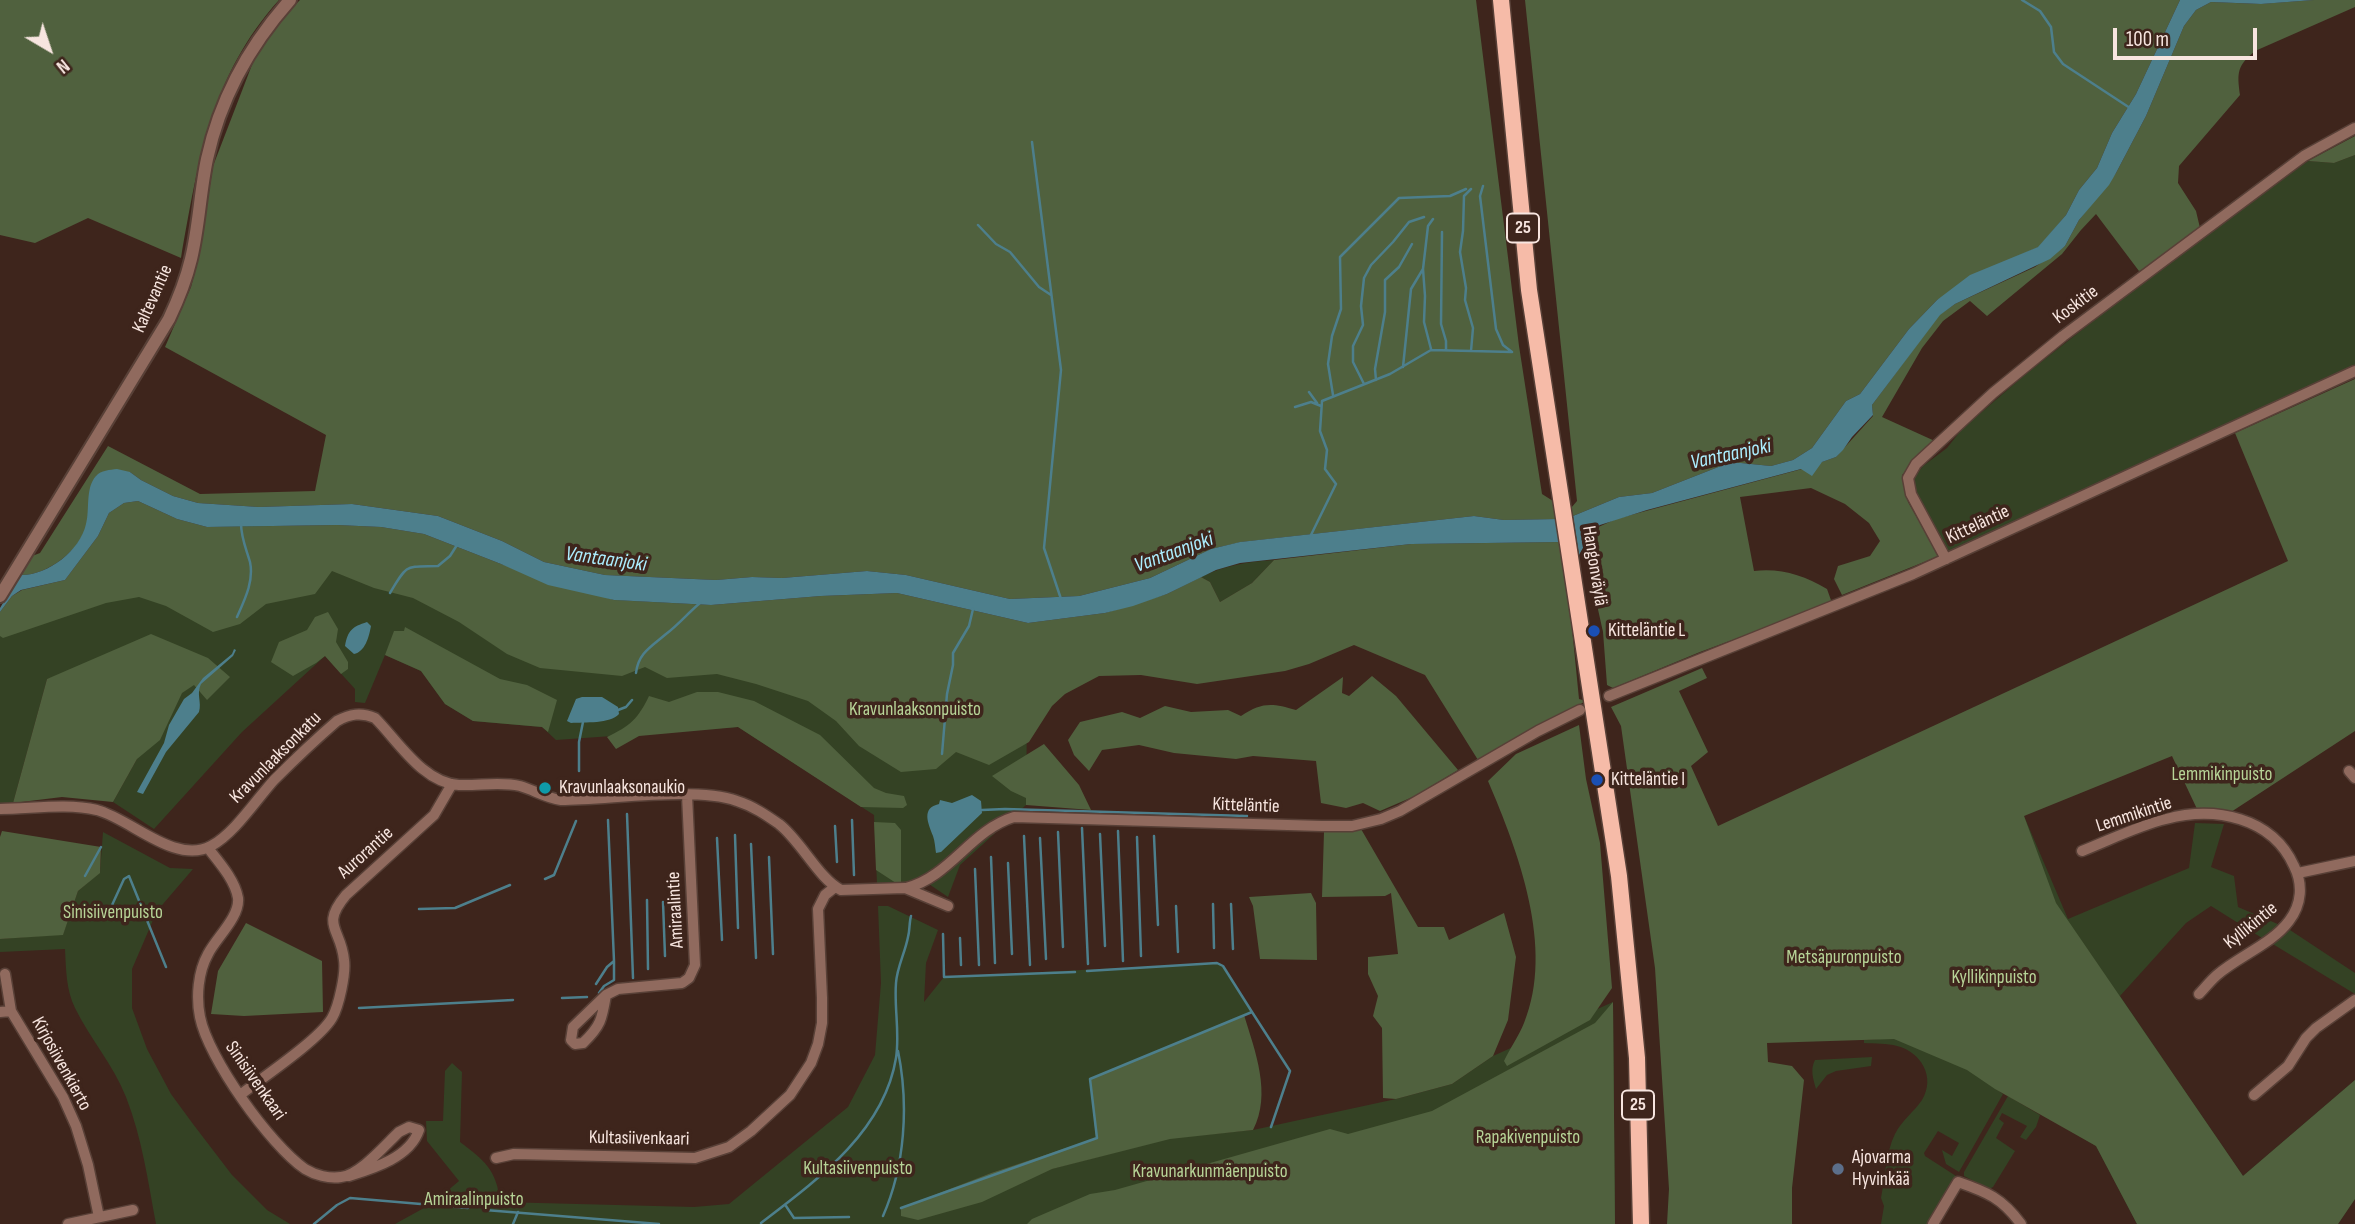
<!DOCTYPE html>
<meta charset="utf-8">
<style>
body{margin:0}
#map{position:relative;width:2355px;height:1224px;overflow:hidden;background:#3e251c;font-family:"Sofia Sans Condensed",sans-serif}
canvas{display:block}
.north{position:absolute;left:14px;top:14px;width:70px;height:70px;-webkit-text-stroke:5px #3e251c;paint-order:stroke;rotate:141deg;font-size:19px;font-weight:700;line-height:28px;text-align:center;color:#f7e5df}
.north::after{content:'';display:block;margin:auto;width:24px;height:32px;background:#f7e5df;clip-path:polygon(50% 0,100% 100%,50% 72%,0 100%)}
.scale{position:absolute;left:2113px;top:28px;width:144px;height:32px;box-sizing:border-box;border:4px solid #f7e5df;border-top:0;padding-left:9px;font-size:21px;line-height:24px;white-space:nowrap;color:#f7e5df;-webkit-text-stroke:5px #3e251c;paint-order:stroke}
</style>
<div id="map">
<canvas width="2355" height="1224"></canvas>
<div class="north">N</div>
<div class="scale">100 m</div>
</div>
<script>
const c = document.querySelector('canvas').getContext('2d');
c.lineJoin = 'round';
function paint(path, color) { c.fillStyle = color; c.fill(path, 'evenodd'); }
function trace(path, color, width, dash) { c.strokeStyle = color; c.lineWidth = width; c.lineCap = dash ? 'butt' : 'round'; c.setLineDash(dash || []); c.stroke(path); }
function write(font, color, halo, rows, align = 'center') {
  c.font = font + ' "Sofia Sans Condensed",sans-serif'; c.lineWidth = 7; c.setLineDash([]); c.textBaseline = 'middle'; c.strokeStyle = halo; c.fillStyle = color; for (const [text, x, y, turn = 0] of rows) {
    c.save(); c.translate(x, y); c.rotate((+turn || 0) * Math.PI / 180); c.textAlign = isNaN(turn) ? turn : align; if (halo) c.strokeText(text, 0, 0); c.fillText(text, 0, 0); c.restore();
  }
}
paint(new Path2D(`
 M2355 155V365L1951 552 1947 551 1913 489 1914 478 1923 466 1947 448 1962 429 2027 373 2157 271 2308 161 2334 163Z
 M266 526 614 600 1028 623 1026 805 960 865 948 897 920 878 901 883 877 884 874 815 738 727 556 740 542 727 473 721 445 704 421 671 385 655 365 703 355 702V689L325 656 242 732 154 829 113 802 171 698 59 676 47 679 13 803H0V612L207 527Z
 M1274 560 1252 583 1220 602 1210 582 1201 577C1225 565 1248 562 1274 560Z
 M2024 816 2068 919 2189 868 2195 823 2224 824 2211 867 2234 876 2238 907 2280 925 2262 938 2211 906 2186 923 2120 996 2243 1176 2355 1080V1199L2338 1224H2137L2096 1146 1982 1079 2003 1094 1959 1172 1946 1164 1942 1150 1952 1156 1959 1143 1938 1131 1924 1153 1925 1156 1956 1176 1928 1224H1881L1884 1206 1881 1198C1885 1178 1886 1152 1895 1134 1902 1120 1914 1112 1922 1100 1936 1077 1921 1052 1897 1046 1887 1043 1875 1044 1864 1043V1040L1894 1038 1753 1022 1717 1224 1718 962Z
 M103 832 170 868 193 869 157 911 132 969V1008L147 1049 171 1094 193 1124 232 1175 267 1210 290 1224H156C148 1181 142 1138 126 1097 113 1064 90 1039 75 1008 66 990 66 968 65 949L0 952V939L63 934 78 891 100 872Z
 M878 906H888L938 930 926 963 924 1002 944 977 1217 963 1223 966 1252 1012 1090 1079 1097 1138 991 1173 909 1206 1170 1138 1253 1130 1396 1099 1452 1084 1493 1056 1613 1002 1615 1224H395L433 1203 459 1181 427 1141 426 1121H443L445 1071 452 1063 462 1072 460 1142C484 1160 497 1170 500 1202L694 1207 729 1204 848 1107 875 1055 881 983Z
 M2290 930 2355 973V994L2271 943Z
 M1872 1057 1871 1066 1836 1071 1827 1075 1816 1089C1813 1079 1810 1069 1815 1060Z
 M2008 1096 2040 1115 2036 1127 2026 1140 2020 1137 2027 1126 2002 1113 1999 1119 2004 1123 1996 1138 2015 1151 1993 1187 1989 1189 1964 1176V1172Z`), '#344224');
paint(new Path2D(`
 M0 0H279C211 75 198 162 181 258L88 218 35 243 0 235Z
 M300 0H1476L1519 346 1542 494 1553 501 1557 519 1504 520 1474 516 1241 542 1211 549 1150 578 1079 596 1010 599 906 575 867 571 782 578 752 577 716 580 605 575 544 562 502 541 438 516 352 504 259 507 198 503 173 496 141 480 130 472 97 475C88 491 90 507 87 524 81 550 47 576 20 575L32 556 40 553 108 446 200 494 315 491 326 435 165 347 191 287 199 256 213 166 255 57 287 13Z
 M1525 0H2180L2136 94 2112 133 2097 168 2079 190 2066 215 2039 247 2009 260 1937 300 1909 329 1860 394 1846 401 1812 448 1793 460 1771 466 1731 462 1652 493 1619 497 1573 516 1571 508 1577 501Z
 M2314 0H2355V7L2255 51C2237 66 2237 72 2240 95L2179 166 2178 183 2196 211 2200 228 2147 269 2139 271 2096 214 2081 230 2062 254 1987 316 1970 301 1943 321 1922 348 1882 417 1937 442 1902 475 1908 502 1939 556 1842 595 1834 579 1838 566 1870 556 1880 541 1869 523 1845 504 1811 488 1740 497 1754 571C1781 568 1803 575 1827 589L1832 603 1700 652 1613 688 1607 685 1603 632 1584 546 1583 534 1616 519 1802 469 1836 457 1873 416 1872 405 1939 315 1955 304 2035 267 2065 246 2079 220 2116 173 2146 116 2184 26 2196 10 2211 2 2260 4Z
 M2355 136V155L2334 163 2308 161Z
 M2355 379V731L2231 812 2197 809 2172 756 2024 816 2056 903 2243 1176 2355 1080V1199L2338 1224H2137L2096 1146 1995 1089 1967 1070 1894 1039 1767 1043 1768 1062 1792 1066 1804 1080 1792 1188V1224H1667L1669 1189 1655 968 1621 726 1611 707 1702 668 1707 678 1679 691 1708 752 1691 766 1718 826 2288 561 2235 433Z
 M138 501 177 519 207 527 337 525 381 527 424 534 501 564 614 600 711 605 821 596 897 593 1028 623 1105 613 1167 594 1201 577 1210 582 1220 602 1252 583 1274 560 1411 544 1561 542 1567 577 1579 699 1586 701 1478 760 1425 675 1354 645 1309 664 1285 671 1197 684 1141 675 1099 676 1065 694 1052 706 1029 742 989 765 956 752 936 769 901 772 859 746 836 721 808 701 756 684 717 674 667 678 645 667 622 676 540 668 507 654 459 622 413 598 374 588 332 571 315 594 266 604 240 624 213 632 166 606 139 597 106 603 3 638 0 636V612L12 596 22 590 65 580 98 536 109 513 124 503Z
 M328 612 338 629 336 642 348 662V669L341 674 325 656 316 663 293 676 271 662 279 642 307 630 315 617Z
 M405 627 500 679 527 685 557 700 548 732 542 727 473 721 445 704 421 671 385 655 394 631H404Z
 M151 634 208 658 230 677 207 700 194 685 182 693 160 740 137 759 113 802 62 797 13 803 47 679Z
 M1372 676 1396 696 1458 770 1415 796 1380 811 1363 803 1346 808 1321 803 1316 761 1253 756 1236 759 1174 753 1139 745 1102 750 1089 771 1074 755 1068 740 1080 722 1122 712 1140 718 1165 706 1191 712 1228 710 1241 716C1262 702 1272 703 1296 710L1343 677 1342 693 1349 696Z
 M697 692H718L754 701 820 735 874 788 886 793 904 796 907 805 903 808 861 807 738 727 639 736 616 749 607 737C630 726 638 719 649 696L669 702Z
 M1579 725 1586 779 1600 843 1612 988 1590 1020 1507 1066 1504 1061C1510 1048 1519 1036 1524 1023 1555 948 1518 851 1488 781L1516 754Z
 M1044 744 1079 785 1091 810 1026 805V798L1011 791 992 776Z
 M874 822 895 823 901 830V883H896L876 870Z
 M1361 829 1418 927H1444L1449 940 1504 913 1516 957 1508 1020 1493 1056 1452 1084 1396 1099 1383 1098 1382 1028 1373 1016 1378 996 1368 974V957L1398 954 1391 893 1385 896 1322 897 1324 832Z
 M2 831 101 847 100 873 78 891 63 935 0 939V837Z
 M1311 893 1316 903 1317 960 1260 959 1253 906 1249 897Z
 M246 923 322 961 323 1012 244 1016 211 1014 218 971Z
 M1613 1002 1615 1224H1027L1032 1219 1090 1194 1115 1190 1330 1129 1348 1134 1432 1111 1595 1023Z
 M1244 1015C1255 1051 1272 1094 1253 1130L1170 1139 1052 1169 982 1202 918 1220 901 1216V1208L991 1173 1096 1138 1090 1079Z`), '#50613e');
paint(new Path2D(`
 M2180 0H2314L2261 4 2211 2 2196 10 2184 26 2146 116 2116 173 2109 185 2079 220 2065 246 2050 259 1955 304 1940 315 1872 405 1873 415 1852 437 1843 450 1836 457 1822 462 1812 476 1801 469 1647 510 1600 525 1584 534V546L1579 555 1573 516 1619 497 1652 493 1731 462 1771 466 1793 460 1812 448 1846 401 1860 394 1909 329 1937 300 1970 275 2038 247 2066 215 2079 190 2097 168 2112 133 2136 94Z
 M117 469 130 472 141 480 173 496 198 503 259 507 352 504 438 516 502 541 544 562 605 575 716 580 752 577 782 578 867 571 906 575 1010 599 1079 596 1150 578 1211 549 1240 542 1474 516 1504 520 1557 519 1561 542 1411 544 1240 563 1216 570 1167 594 1133 606 1105 613 1028 623 897 593 821 596 711 605 614 600 548 585 501 564 424 534 381 527 337 525 207 527 177 519 138 501 124 503 109 513 98 536 65 580 21 590 12 596 0 612V608L20 575C47 576 80 551 86 524 90 510 85 488 96 476 101 470 110 470 117 469Z
 M367 622 371 626C369 637 365 652 354 654L345 646C348 630 352 627 367 622Z
 M234 649 236 650 233 656 201 684C196 694 202 702 199 712L166 752 143 794 137 792 164 743 169 725 184 699 192 693 203 678 232 654Z
 M582 697H602L618 707 619 714C610 724 585 722 571 723L567 721 576 699Z
 M972 795 981 801 982 813 941 852 936 853C935 847 935 842 933 836 928 823 921 808 939 804L940 800 952 803Z`), '#4d7f8c');
trace(new Path2D(`
 M2022 0 2040 11 2051 27 2054 52 2063 64 2130 108
 M1032 142 1061 370 1044 548 1061 599
 M1483 186 1480 196 1496 329 1503 345 1512 352
 M1471 189 1464 196 1463 231 1460 252 1466 288 1465 300 1473 328 1471 351
 M978 225 996 244 1010 252 1039 287 1051 295
 M1442 232 1441 324 1446 341V350
 M1431 349 1424 322 1425 296 1423 269 1428 226 1433 219
 M1403 367 1411 289 1423 269
 M1376 380 1375 369 1385 312V280L1399 267 1412 244
 M1364 384 1353 362V346L1363 325 1361 306 1364 278 1371 265 1393 242 1409 222 1424 217
 M1309 392 1317 403
 M1333 395 1328 364 1332 336 1341 309 1340 257 1399 198 1450 196 1466 189
 M1295 407 1311 402 1321 406
 M1310 537 1336 484 1325 469 1327 450 1320 431 1322 401 1390 374 1431 350 1512 352
 M390 593C408 563 405 567 438 566L450 556 457 545
 M237 617C245 599 254 581 250 562 246 548 241 538 241 523
 M636 673C638 653 652 646 666 634 678 625 688 613 700 603
 M618 710 626 707 632 700
 M942 754 947 694 953 665V653L969 626 973 609
 M579 771V742L583 722
 M982 810 1005 809 1247 816
 M627 814 633 978
 M852 820 854 875
 M835 826 837 862
 M1082 828 1088 964
 M1118 831 1123 961
 M1058 832 1063 947
 M1100 834 1105 946
 M735 835 738 928
 M1024 836 1030 965
 M1154 836 1158 925
 M1137 837 1141 956
 M717 838 722 940
 M1040 838 1046 959
 M751 844 756 958
 M769 857 773 954
 M991 857 995 963
 M1008 863 1012 954
 M975 869 979 965
 M85 876 101 847
 M545 879 554 875 576 821
 M647 900 648 969
 M663 902 665 956
 M1213 904 1214 948
 M1231 904 1233 949
 M1176 906 1178 952
 M419 909 455 908 510 885
 M107 916 124 879 129 876 166 967
 M943 934 944 977 1075 972
 M960 938 961 965
 M1087 971 1217 963 1223 966 1252 1012
 M596 984 607 967 614 961 608 820
 M599 993 604 986 614 980V961
 M562 998 587 997
 M359 1008 513 1000
 M786 1206 794 1218 849 1217
 M901 1208 1097 1138 1090 1079 1252 1012 1290 1071 1271 1127
 M485 1210 659 1224
 M883 1216C905 1166 909 1105 898 1051
 M761 1223C816 1181 884 1132 896 1058 900 1033 894 1008 896 983 897 967 905 953 908 937 910 930 909 923 911 916
 M314 1224 337 1205 350 1198 468 1208
 M513 1224 518 1212`), '#4d7f8c', 2.5);
const minor = new Path2D(`
 M1946 559 1911 494 1908 478 1916 464 1993 393 2063 336 2304 156 2355 128
 M1609 696 1913 574 2355 371
 M2349 771 2355 778
 M0 809C31 809 66 803 97 810 131 819 175 865 211 846 234 834 256 800 274 780 294 760 315 740 337 721 350 714 361 712 375 718 398 741 423 783 459 785 479 786 500 781 520 786 534 790 546 798 561 800 610 800 694 786 737 801 753 806 766 815 779 824 801 841 819 879 841 890L905 888 948 906
 M208 848C219 862 235 880 238 898 240 917 216 938 208 954 198 972 196 997 200 1017 208 1058 270 1145 305 1169 315 1175 329 1179 341 1177 360 1175 385 1145 399 1132L409 1127 419 1130C410 1157 375 1168 349 1176
 M2082 851C2110 840 2137 826 2166 819 2215 806 2272 817 2294 866 2303 884 2302 904 2289 921 2272 944 2239 956 2217 975 2210 981 2205 988 2199 994
 M2298 873 2355 861
 M906 888C950 877 971 830 1014 817L1322 826H1352L1381 819 1400 811 1538 731 1580 710
 M5 974 11 1011 63 1097 76 1126 88 1165 99 1217
 M606 995C602 1019 601 1026 583 1043L575 1044 571 1040 573 1027 606 995 618 989 682 983 689 978 695 965 687 795
 M0 1012 11 1011
 M240 1095C262 1078 319 1040 332 1018 339 1006 346 973 344 960 341 928 320 926 346 895L434 815 452 784
 M2254 1095 2288 1066 2306 1038 2316 1028 2355 1000
 M496 1158 514 1154 695 1158 729 1147 751 1131 790 1095 811 1063 818 1044 822 1023V998L818 909 825 895 835 887
 M68 1224 133 1210
 M1933 1224 1958 1182C1987 1192 2002 1198 2021 1224`);
const tertiary = new Path2D(`
 M0 596 169 319C178 300 186 280 191 259 199 226 200 192 207 159 220 99 250 45 290 0`);
const trunk = new Path2D(`
 M1501 0 1529 290 1619 876 1637 1058 1641 1224`);
trace(minor, '#584037', 13);
trace(tertiary, '#584037', 16);
trace(trunk, '#584037', 19);
trace(minor, '#906a5e', 10);
trace(tertiary, '#906a5e', 12);
trace(trunk, '#f6bba8', 16);
for (const [x, y, r, color] of [
 [1594,631,7,"#1a4fb4"],
 [1597,780,7,"#1a4fb4"],
 [545,788,7,"#0f9aa8"],
 [1838,1169,7,"#5c6f8a"]
]) { const dot = new Path2D(); dot.arc(x, y, r, 0, 2 * Math.PI); c.fillStyle = color; c.fill(dot); trace(dot, '#3e251c', 2.5); }
for (const [x, y, w] of [
 [1523,228,32],
 [1638,1105,32]
]) { const box = new Path2D(); box.roundRect(x - w / 2, y - 14.5, w, 29, 5); c.fillStyle = '#3e251c'; c.fill(box); trace(box, '#f7e5df', 2); }
write('bold 18px', '#f7e5df', null, [
 ["25",1523,228],
 ["25",1638,1105]
]);
write('19px', '#f7e5df', '#3e251c', [
 ["Kaltevantie",153,299,-66],
 ["Koskitie",2076,305,-37],
 ["Kitteläntie",1978,525,-25],
 ["Hangonväylä",1594,566,81],
 ["Kravunlaaksonkatu",276,758,-45],
 ["Kitteläntie",1246,806,2],
 ["Lemmikintie",2134,815,-18],
 ["Aurorantie",366,853,-42],
 ["Amiraalintie",676,910,-93],
 ["Kyllikintie",2251,926,-39],
 ["Kirjosiivenkierto",61,1064,61],
 ["Sinisiivenkaari",255,1081,55],
 ["Kultasiivenkaari",639,1139,1]
]);
write('19px', '#f7e5df', '#3e251c', [
 ["Kitteläntie L",1608,631],
 ["Kitteläntie I",1611,780],
 ["Kravunlaaksonaukio",559,788],
 ["Ajovarma",1852,1158],
 ["Hyvinkää",1852,1180]
], 'left');
write('19px', '#b7d497', '#3e251c', [
 ["Kravunlaaksonpuisto",915,710],
 ["Lemmikinpuisto",2222,775],
 ["Sinisiivenpuisto",113,913],
 ["Metsäpuronpuisto",1844,958],
 ["Kyllikinpuisto",1994,978],
 ["Rapakivenpuisto",1528,1138],
 ["Kultasiivenpuisto",858,1169],
 ["Kravunarkunmäenpuisto",1210,1172],
 ["Amiraalinpuisto",474,1200]
]);
write('italic 21px', '#aceeff', '#3e251c', [
 ["Vantaanjoki",1731,455,-12],
 ["Vantaanjoki",1174,553,-20],
 ["Vantaanjoki",606,560,8]
]);
</script>
